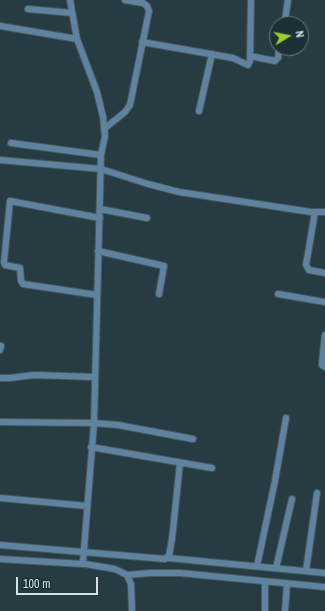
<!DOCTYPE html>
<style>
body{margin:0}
#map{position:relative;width:325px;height:611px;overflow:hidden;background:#273b42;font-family:"Archivo Narrow",sans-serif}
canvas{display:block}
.north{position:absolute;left:269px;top:16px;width:40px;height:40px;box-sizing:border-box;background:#1d3037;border:1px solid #67777d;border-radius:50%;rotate:80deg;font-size:11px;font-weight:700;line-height:16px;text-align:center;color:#d5e1e5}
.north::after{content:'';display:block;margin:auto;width:14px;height:18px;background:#9fca2d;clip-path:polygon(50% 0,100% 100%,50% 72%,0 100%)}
.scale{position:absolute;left:16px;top:577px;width:82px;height:18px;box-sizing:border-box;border:2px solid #d5e1e5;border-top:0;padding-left:5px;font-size:12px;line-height:14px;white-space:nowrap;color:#d5e1e5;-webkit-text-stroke:3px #1d3037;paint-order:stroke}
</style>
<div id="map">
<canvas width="325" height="611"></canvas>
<div class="north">N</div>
<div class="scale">100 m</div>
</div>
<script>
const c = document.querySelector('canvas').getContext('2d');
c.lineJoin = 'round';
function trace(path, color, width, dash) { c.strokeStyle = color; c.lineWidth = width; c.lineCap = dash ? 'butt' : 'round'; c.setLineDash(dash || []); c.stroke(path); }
const minor = new Path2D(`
 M70 0 77 39 97 92 103 117 105 136 101 155 94 423 83 562 85 564 115 569 127 575 131 584 132 611
 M28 9 72 13
 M282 24 285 20 288 0
 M0 26 77 39
 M142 42 233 58 248 65 250 61 251 0
 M250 56 275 61 278 58 279 48
 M199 111 212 54
 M104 129 125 112 130 105 149 11 147 6 143 3 125 0
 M11 143 101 155
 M0 160 101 169 148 184 179 192 311 212H325
 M100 209 147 218
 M315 212 306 265 309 270 325 273
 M98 251 164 266 159 294
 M278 294 325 302
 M97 295 23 284 21 281 20 268 5 265 4 262 10 201 100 218
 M325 335 322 362V365L325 367
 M0 350 1 346
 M0 378H10L34 375 95 377
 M0 422 94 423 118 425 193 439
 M91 447 212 468
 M0 498 87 506
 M0 545 165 559 169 556 172 539 180 463
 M168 558 325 573
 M0 559 83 564
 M257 566 275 481 286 418
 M276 568 292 499
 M306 571 317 493
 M127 575 151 573H180L325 587
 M265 611V582
 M285 611 287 584`);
trace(minor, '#46595f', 8);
trace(minor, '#5f839e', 6);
</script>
